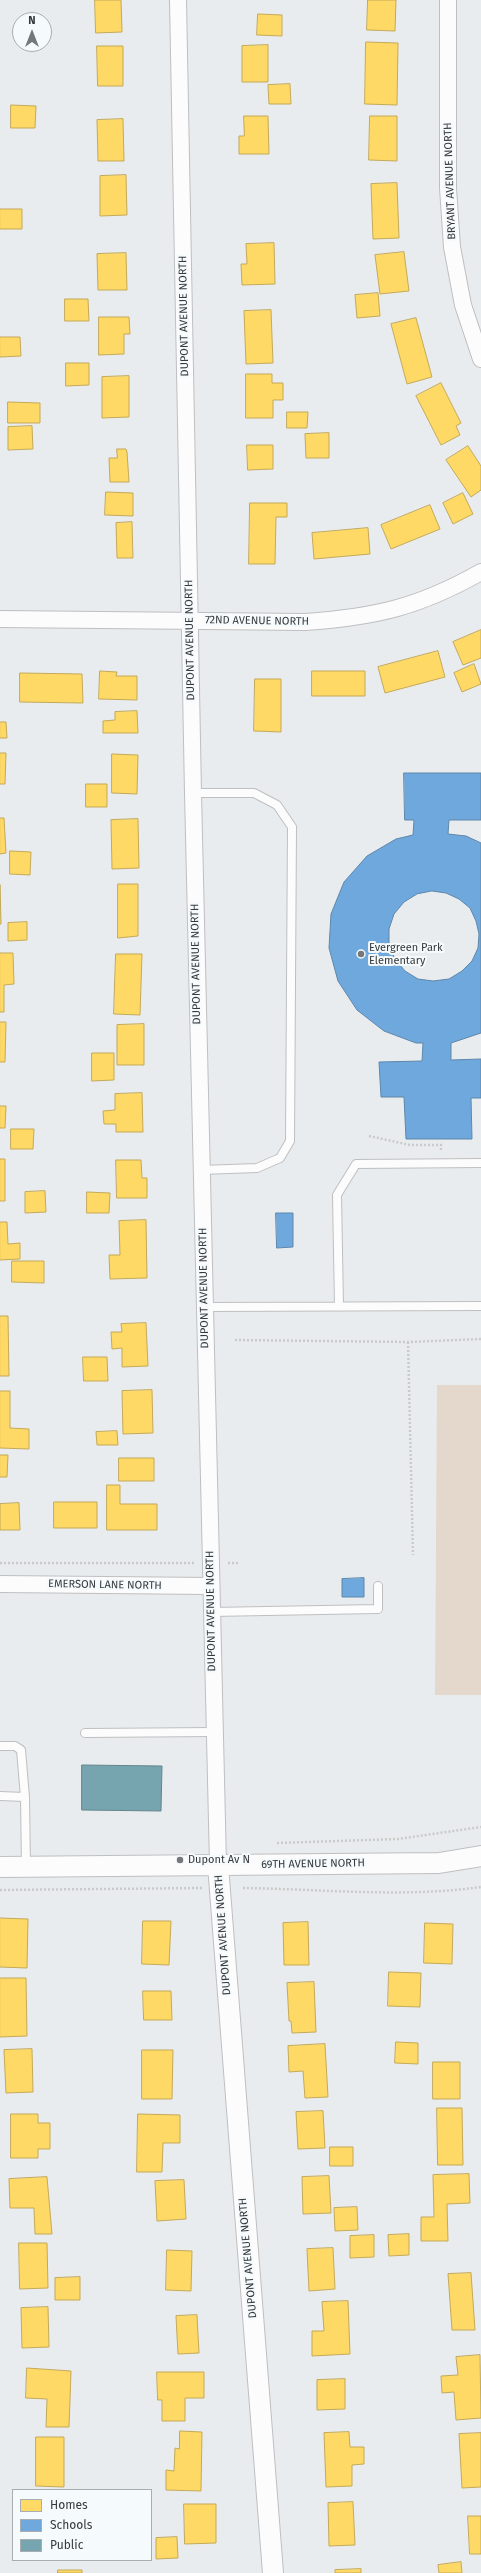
<!DOCTYPE html>
<style>
body{margin:0}
#map{position:relative;width:481px;height:2573px;overflow:hidden;background:#e9ecee;font-family:"Fira Sans",sans-serif}
canvas{display:block}
.legend{position:absolute;left:12px;top:2489px;width:140px;height:72px;box-sizing:border-box;background:#f5fafd;border:1px solid #a9adaf;margin:0;padding:5px 7px;list-style:none;font-size:12px;color:#37393a}
.legend li{display:flex;align-items:center;gap:8px;height:20px}
.legend b{width:20px;border:1px solid #a9adaf}
.north{position:absolute;left:12px;top:12px;width:40px;height:40px;box-sizing:border-box;background:#f5fafd;border:1px solid #a9adaf;border-radius:50%;rotate:0deg;font-size:11px;font-weight:700;line-height:16px;text-align:center;color:#37393a}
.north::after{content:'';display:block;margin:auto;width:14px;height:18px;background:#757879;clip-path:polygon(50% 0,100% 100%,50% 72%,0 100%)}
</style>
<div id="map">
<canvas width="481" height="2573"></canvas>
<ul class="legend">
<li><b style="height:11px;background:#ffd966"></b>Homes</li>
<li><b style="height:11px;background:#6fa8dc"></b>Schools</li>
<li><b style="height:11px;background:#76a5af"></b>Public</li>
</ul>
<div class="north">N</div>
</div>
<script>
const c = document.querySelector('canvas').getContext('2d');
c.lineJoin = 'round';
function paint(path, color) { c.fillStyle = color; c.fill(path, 'evenodd'); }
function trace(path, color, width, dash) { c.strokeStyle = color; c.lineWidth = width; c.lineCap = dash ? 'butt' : 'round'; c.setLineDash(dash || []); c.stroke(path); }
function write(font, color, halo, rows, align = 'center') {
  c.font = font + ' "Fira Sans",sans-serif'; c.lineWidth = 4; c.setLineDash([]); c.textBaseline = 'middle'; c.strokeStyle = halo; c.fillStyle = color; for (const [text, x, y, turn = 0] of rows) {
    c.save(); c.translate(x, y); c.rotate((+turn || 0) * Math.PI / 180); c.textAlign = isNaN(turn) ? turn : align; if (halo) c.strokeText(text, 0, 0); c.fillText(text, 0, 0); c.restore();
  }
}
paint(new Path2D(`
 M437 1385H481V1695H435Z`), '#e4d7cc');
const homes = new Path2D(`
 M95 0H121L122 32 96 33Z
 M368 0H396L395 31 367 30Z
 M258 14 282 15V36L257 35Z
 M366 42 398 43 397 105 365 104Z
 M268 45V82H242V46Z
 M97 46H123V86H98Z
 M290 84 291 104H269L268 85Z
 M11 105 36 106 35 128H11Z
 M244 116H268L269 154H239V136H244Z
 M370 116H397V161L369 160Z
 M123 119 124 161H98L97 120Z
 M126 175 127 215 100 216V176Z
 M397 183 399 238 373 239 371 184Z
 M0 209H22V229H0Z
 M274 243 275 284 242 285 241 264H247L246 244Z
 M404 252 409 291 380 294 375 255Z
 M126 253 127 290H98L97 254Z
 M378 293 380 316 357 318 355 295Z
 M65 299H88L89 321H65Z
 M271 310 273 363 246 364 244 311Z
 M99 317H129L130 334H124V354L99 355Z
 M416 318 432 377 407 384 391 324Z
 M0 337H20L21 356 0 357Z
 M66 363H89V385L66 386Z
 M246 374H272V383H283V400H273V418H246Z
 M129 376V417L102 418V377Z
 M441 383 461 423 456 426 460 435 441 445 416 396Z
 M8 402 40 403V423H8Z
 M287 412H308L307 428H287Z
 M32 426 33 449 8 450V427Z
 M329 433V458H306L305 434Z
 M247 445H273V469L248 470Z
 M468 446 481 466V490L471 497 446 460Z
 M117 449H126L127 452 129 482H110L109 458H117Z
 M106 492 133 493V516L105 515Z
 M463 493 473 514 453 524 443 503Z
 M250 503H287V517H276L275 564H249Z
 M430 505 440 529 391 549 381 525Z
 M132 522 133 558H117L116 523Z
 M368 528 370 554 314 559 312 533Z
 M481 630V658L463 665 453 642Z
 M438 651 445 677 385 693 378 667Z
 M474 664 481 684 462 692 454 673Z
 M100 671 117 672 116 676H137V700L99 699Z
 M312 671H365V696H312Z
 M20 673 82 674 83 703 20 702Z
 M255 679H281V732L254 731Z
 M137 711 138 733H103V721L115 720V712Z
 M0 722H6L7 738H0Z
 M0 753H6L5 784H0Z
 M112 754 138 755 137 794 112 793Z
 M86 784H107V807H86Z
 M0 818H4L6 853 0 854Z
 M138 819 139 868 112 869 111 820Z
 M10 851 31 852 30 875 10 874Z
 M118 884H138V936L118 938Z
 M0 885 1 924H0Z
 M27 922V940L8 941V923Z
 M0 953H13L14 984 4 985V1012H0Z
 M116 954H142L140 1015 114 1014Z
 M0 1022H6L5 1062H0Z
 M144 1024V1065H117V1025Z
 M92 1053H114V1080L92 1081Z
 M142 1093 143 1132H116V1124H104L103 1111 115 1110V1094Z
 M0 1106H6L5 1128H0Z
 M11 1129H34L33 1149H11Z
 M0 1159H5V1201H0Z
 M116 1160H141L142 1178H147V1198H117Z
 M45 1191 46 1212 25 1213V1192Z
 M87 1192 110 1193 109 1213H87Z
 M146 1220 147 1278 110 1279 109 1255H120L119 1221Z
 M0 1222H7L8 1244 20 1243V1259L0 1260Z
 M12 1261H44V1283L12 1282Z
 M0 1316H8L9 1376H0Z
 M146 1323 148 1366 122 1367V1348L112 1349 111 1332H122L121 1324Z
 M83 1357H107L108 1381H84Z
 M152 1390 153 1433 123 1434 122 1391Z
 M0 1391H10V1428L29 1429V1449L0 1448Z
 M117 1431 118 1445H97L96 1432Z
 M0 1455H8L7 1477H0Z
 M119 1458H154V1481H119Z
 M107 1485H120V1504H157V1530H107Z
 M54 1502H97V1528H54Z
 M19 1503 20 1530H0V1504Z
 M0 1918 28 1919 27 1968 0 1967Z
 M143 1921H171L169 1965 142 1964Z
 M308 1922 309 1965H284L283 1923Z
 M425 1923 453 1924 452 1964 424 1963Z
 M389 1972 421 1973 420 2007 388 2006Z
 M0 1978H26L27 2036 0 2037Z
 M314 1982 316 2032 292 2033 291 2021H289L287 1983Z
 M143 1991H171L172 2020H144Z
 M396 2042 418 2043V2064L395 2063Z
 M325 2044 328 2097 305 2098 303 2071 289 2072 288 2046Z
 M32 2049 33 2092 6 2093 4 2050Z
 M142 2050H173L172 2099H142Z
 M433 2062H460V2099H433Z
 M437 2108H462L463 2165H438Z
 M323 2111 325 2148 298 2149 296 2112Z
 M11 2114H38V2123H50V2149H38V2158H11Z
 M138 2114 180 2115V2143H163L162 2172H137Z
 M330 2147H353V2166H330Z
 M469 2174 470 2203 447 2204 448 2241H421V2217H434L433 2175Z
 M329 2176 331 2213 303 2214 302 2177Z
 M47 2177 52 2234H35L34 2208H10L9 2179Z
 M184 2180 186 2219 157 2221 155 2181Z
 M357 2207 358 2230 335 2231 334 2208Z
 M409 2234V2255L389 2256 388 2235Z
 M374 2235V2257L350 2258V2236Z
 M19 2243H47L48 2288 20 2289Z
 M333 2248 335 2289 309 2291 307 2249Z
 M167 2250 192 2251 191 2291 166 2290Z
 M471 2273 475 2330H452L448 2274Z
 M80 2277V2300H55V2278Z
 M348 2301 350 2354 312 2356V2331H324L322 2302Z
 M48 2307 49 2347 22 2348 21 2308Z
 M197 2315 199 2353 178 2354 176 2316Z
 M480 2355 481 2418 456 2420 454 2392 442 2393 441 2376 458 2375 456 2357Z
 M27 2368 71 2371 69 2427H46L47 2399 26 2398Z
 M157 2372H204V2398H185V2421H162V2400H158Z
 M345 2379V2409L317 2410V2380Z
 M180 2431 202 2432 201 2491 166 2490V2470L174 2471 175 2448 179 2449Z
 M349 2432 350 2447H364V2464L352 2465V2486L326 2487 324 2433Z
 M481 2433V2487L462 2488 459 2434Z
 M36 2437H64V2487L36 2486Z
 M353 2502 355 2545 329 2546 328 2503Z
 M184 2504H216V2543L185 2544Z
 M468 2516H481V2554H470Z
 M177 2537 178 2558 156 2559V2538Z
 M461 2562 462 2573H439L438 2565Z
 M361 2569V2573H335V2570Z
 M58 2570H82V2573H58Z`);
paint(homes, '#ffd966');
trace(homes, '#c3a959', 1);
const schools = new Path2D(`
 M404 773H481V820H449L448 834 466 836 481 843V1033L451 1043V1060L481 1059V1098H471L472 1139H406L404 1097H381L379 1062 422 1061 423 1043H416L384 1031 357 1010 338 981 329 948 331 914 344 882 367 856 396 839 413 835 414 820H405ZM432 891 446 893 459 899 470 908 476 921 479 934 478 948 472 961 462 971 449 979 433 981 418 979 405 971 395 959 389 945V929L394 914 404 902 417 894Z
 M276 1213H293V1247L277 1248Z
 M364 1578V1597H342V1579Z`);
paint(schools, '#6fa8dc');
trace(schools, '#5e87ab', 1);
const public = new Path2D(`
 M82 1765 162 1766 161 1811 82 1810Z`);
paint(public, '#76a5af');
trace(public, '#63858c', 1);
const service = new Path2D(`
 M193 793H254L277 805 292 827 290 1141 280 1158 257 1168 201 1170
 M204 1307 481 1306
 M339 1307 337 1195 356 1164 481 1163
 M211 1612 378 1609V1586
 M85 1733 214 1732
 M0 1746H15L21 1750 25 1797
 M0 1796 25 1797 26 1867`);
const minor = new Path2D(`
 M178 0 193 793 218 1865
 M448 0V188L452 247 463 305 481 359
 M0 619 305 622C376 617 419 607 481 572
 M0 1584 210 1586`);
const tertiary = new Path2D(`
 M218 1865 273 2573
 M0 1867 439 1863 481 1856`);
trace(service, '#bebfc1', 10);
trace(minor, '#bebfc1', 18);
trace(tertiary, '#bebfc1', 22);
trace(new Path2D(`
 M369 1136 410 1145H441V1151
 M235 1340 408 1342 481 1339
 M408 1342 413 1555
 M0 1563H195
 M228 1563H240
 M277 1843 398 1839 481 1827
 M243 1888C321 1889 403 1898 481 1887
 M0 1890 202 1888`), '#cacaca', 2.5, [2, 2]);
trace(service, '#fcfcfc', 8);
trace(minor, '#fcfcfc', 16);
trace(tertiary, '#fcfcfc', 20);
for (const [x, y, r, color] of [
 [361,954,4,"#757879"],
 [180,1860,4,"#757879"]
]) { const dot = new Path2D(); dot.arc(x, y, r, 0, 2 * Math.PI); c.fillStyle = color; c.fill(dot); trace(dot, '#f5fafd', 1.5); }
write('11px', '#37393a', '#f5fafd', [
 ["BRYANT AVENUE NORTH",450,181,-92],
 ["DUPONT AVENUE NORTH",184,316,-91],
 ["72ND AVENUE NORTH",257,621,1],
 ["DUPONT AVENUE NORTH",190,640,-91],
 ["DUPONT AVENUE NORTH",196,964,-91],
 ["DUPONT AVENUE NORTH",204,1288,-91],
 ["EMERSON LANE NORTH",105,1585,1],
 ["DUPONT AVENUE NORTH",211,1611,-91],
 ["69TH AVENUE NORTH",313,1864,-1],
 ["DUPONT AVENUE NORTH",223,1935,-94],
 ["DUPONT AVENUE NORTH",248,2258,-95]
]);
write('11px', '#37393a', '#f5fafd', [
 ["Evergreen Park",369,948],
 ["Elementary",369,961],
 ["Dupont Av N",188,1860]
], 'left');
</script>
